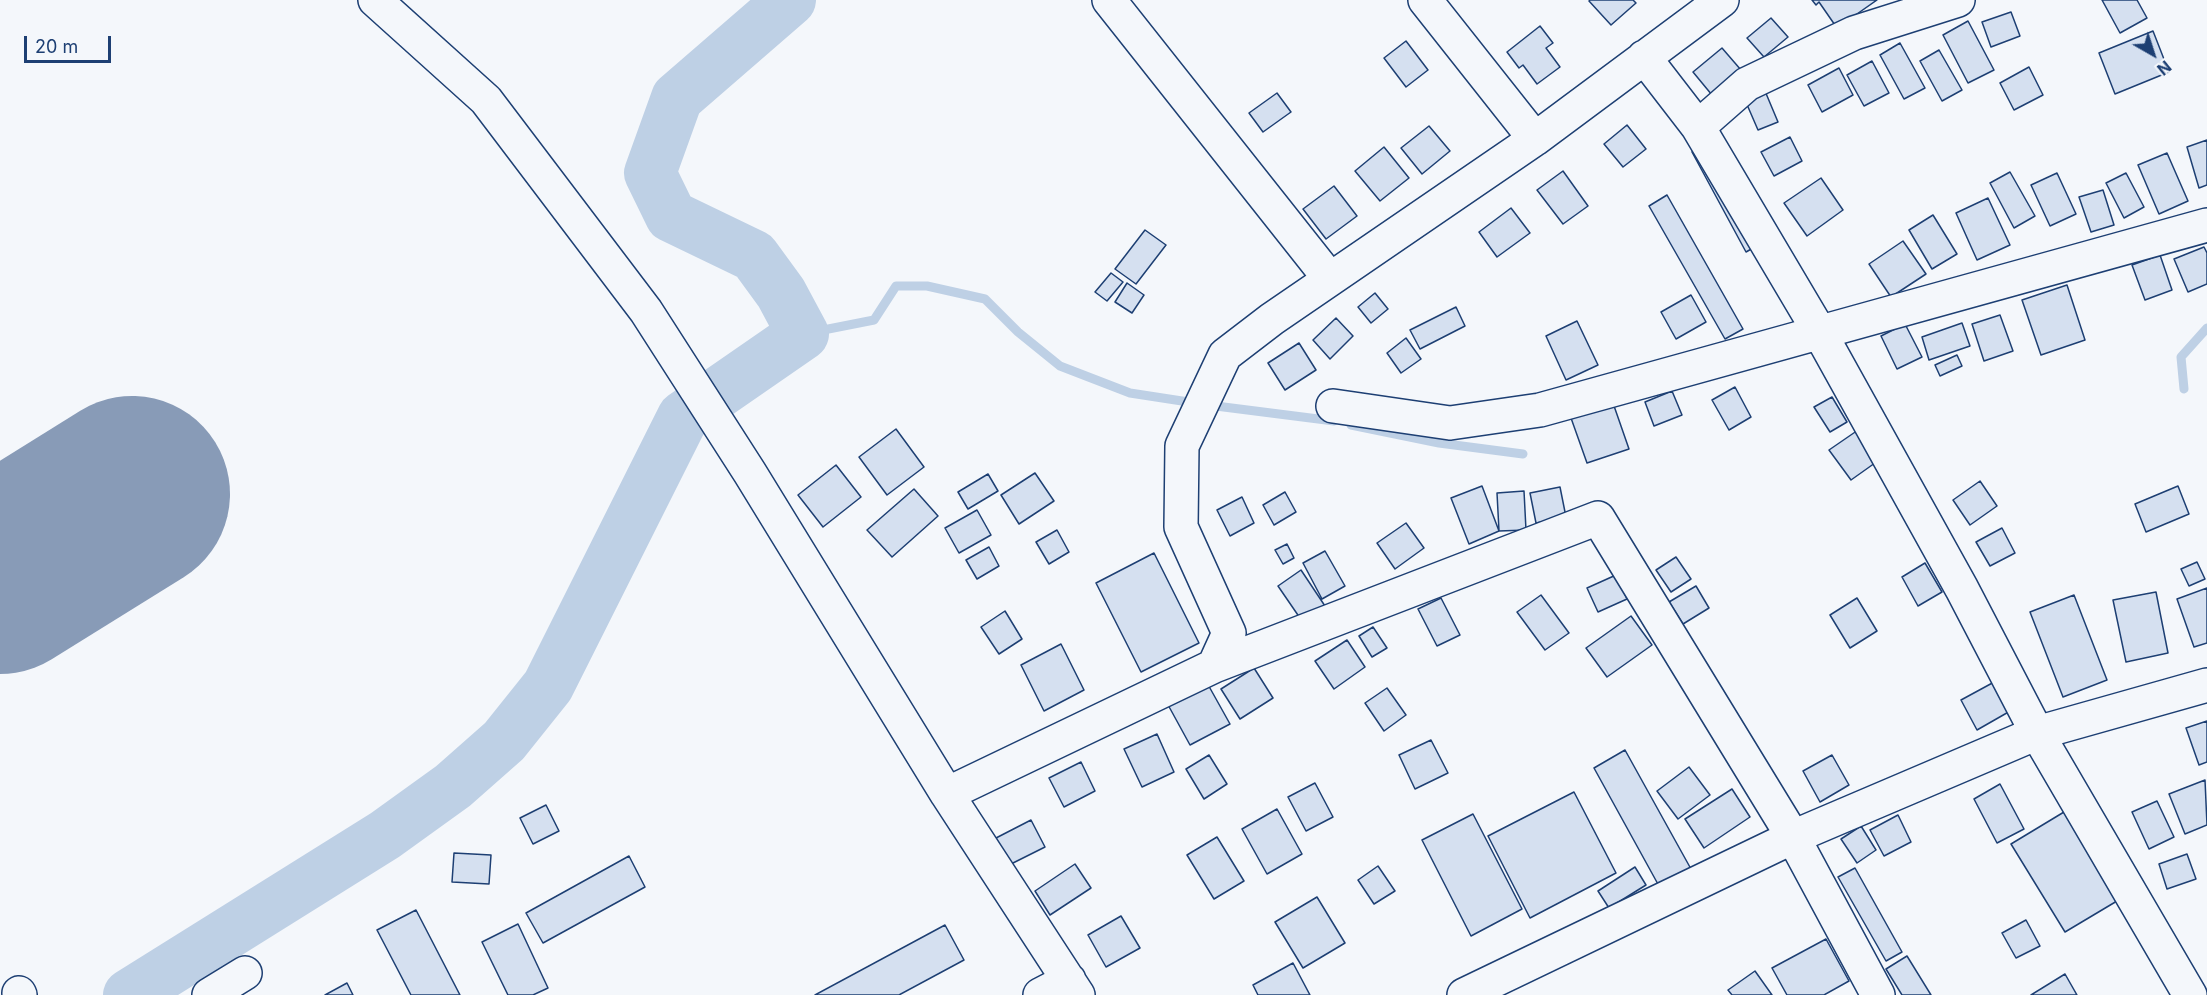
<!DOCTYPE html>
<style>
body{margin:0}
#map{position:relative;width:2207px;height:995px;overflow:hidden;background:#f4f7fb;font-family:Inter,sans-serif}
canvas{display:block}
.north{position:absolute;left:2123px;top:24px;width:60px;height:60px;-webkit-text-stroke:4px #f4f7fb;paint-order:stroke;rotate:141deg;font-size:16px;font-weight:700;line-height:24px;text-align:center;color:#1d3f73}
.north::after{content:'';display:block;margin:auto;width:21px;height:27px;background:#1d3f73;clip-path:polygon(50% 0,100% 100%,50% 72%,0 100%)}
.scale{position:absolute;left:24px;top:36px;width:87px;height:27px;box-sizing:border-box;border:3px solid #1d3f73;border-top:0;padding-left:8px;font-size:18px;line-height:21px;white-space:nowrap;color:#1d3f73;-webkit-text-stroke:4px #f4f7fb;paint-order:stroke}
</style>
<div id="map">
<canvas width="2207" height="995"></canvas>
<div class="north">N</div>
<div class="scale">20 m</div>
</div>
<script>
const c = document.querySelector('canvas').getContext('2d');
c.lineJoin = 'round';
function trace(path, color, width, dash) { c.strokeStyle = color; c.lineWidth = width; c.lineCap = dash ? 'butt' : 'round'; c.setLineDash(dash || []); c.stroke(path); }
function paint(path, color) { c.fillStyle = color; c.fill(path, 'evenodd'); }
trace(new Path2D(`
 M803 334 874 320 896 286H927L985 299 1018 332 1060 366 1130 393 1195 403
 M2184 389 2181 357 2207 328
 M1208 405 1334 421
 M1351 425 1439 443 1523 454`), '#bed0e5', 9);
trace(new Path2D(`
 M129 995 385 835 453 786 504 741 548 686 683 417 803 334 781 293 754 256 671 216 650 173 677 98 790 0`), '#bed0e5', 52);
trace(new Path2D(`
 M0 576 132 494`), '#889bb7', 196);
const building = new Path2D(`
 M1590 0H1633L1636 3 1611 25 1589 1Z
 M1812 0H1877L1837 28 1819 2 1816 5Z
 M2102 0H2137L2147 18 2120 33Z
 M2011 12 2020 36 1991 47 1982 22Z
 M1771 18 1788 37 1764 57 1747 38Z
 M1968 21 1994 70 1968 83 1943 35Z
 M1540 26 1553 43 1546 48 1560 67 1537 84 1523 65 1519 68 1507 52Z
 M2153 31 2169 72 2115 94 2099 53Z
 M1406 41 1428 70 1406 87 1384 58Z
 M1900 43 1925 88 1904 99 1880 55Z
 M1722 48 1741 70 1712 95 1693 72Z
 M1939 50 1962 90 1942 101 1920 61Z
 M1872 61 1889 93 1864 106 1847 75Z
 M2029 67 2043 95 2014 110 2000 83Z
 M1839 68 1853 95 1822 112 1808 85Z
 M1765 91 1778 122 1758 130 1745 100Z
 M1277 93 1291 112 1263 132 1249 113Z
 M1627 125 1646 149 1623 167 1604 144Z
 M1429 126 1450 151 1422 174 1401 148Z
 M1790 137 1802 161 1774 176 1761 152Z
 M2207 140V185L2199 188 2187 147Z
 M1708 143 1762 243 1746 252 1692 152Z
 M1384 147 1409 178 1380 201 1355 171Z
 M2167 153 2188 201 2159 214 2138 165Z
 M1563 171 1588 206 1563 224 1537 190Z
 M2010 172 2035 216 2014 228 1990 183Z
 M2057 173 2076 214 2050 226 2031 185Z
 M2126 173 2144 207 2124 218 2106 183Z
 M1821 178 1843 210 1807 236 1784 203Z
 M1334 186 1357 216 1326 239 1303 209Z
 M2103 190 2114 225 2091 232 2079 197Z
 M1667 195 1743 329 1725 339 1649 206Z
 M1988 198 2010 245 1977 260 1956 213Z
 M1511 208 1530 233 1497 257 1479 232Z
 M1933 215 1957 254 1932 269 1909 230Z
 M1145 230 1166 245 1136 284 1115 269Z
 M1903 241 1926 274 1891 297 1869 264Z
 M2204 247 2207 253V284L2188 292 2174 259Z
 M2160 255 2172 290 2145 300 2132 265Z
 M1111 273 1123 282 1107 301 1095 292Z
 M1127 283 1144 295 1132 313 1115 302Z
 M2067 285 2085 340 2041 355 2022 300Z
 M1375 293 1388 309 1371 323 1358 307Z
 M1691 295 1706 322 1676 339 1661 312Z
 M1456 307 1465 326 1420 349 1410 330Z
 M2000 315 2013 351 1984 361 1972 324Z
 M1336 318 1353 336 1330 359 1313 340Z
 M1577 321 1598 365 1566 380 1546 336Z
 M1962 323 1970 346 1929 360 1922 337Z
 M1905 324 1922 357 1897 369 1881 336Z
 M1406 338 1421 359 1401 373 1387 353Z
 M1299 343 1316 370 1285 390 1268 363Z
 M1957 355 1962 366 1940 376 1935 365Z
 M1735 387 1751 417 1729 430 1712 400Z
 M1672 391 1682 415 1654 426 1645 402Z
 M1832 397 1847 422 1830 432 1814 407Z
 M1613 403 1629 449 1587 463 1571 418Z
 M1861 428 1882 458 1851 480 1829 450Z
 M896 429 924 467 887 495 859 457Z
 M836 465 861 497 823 527 798 495Z
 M1035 473 1054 501 1019 524 1001 495Z
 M988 474 998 491 968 509 958 492Z
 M1980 481 1997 506 1970 525 1953 500Z
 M1482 486 1499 531 1469 544 1451 498Z
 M2178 486 2189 514 2146 532 2135 504Z
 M1560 487 1566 517 1536 523 1530 493Z
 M914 489 938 516 892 557 867 530Z
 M1524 491 1526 530 1499 531 1497 493Z
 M1285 492 1296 512 1274 525 1263 505Z
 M1242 497 1254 523 1230 536 1217 510Z
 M977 510 991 535 959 553 945 528Z
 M1406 523 1424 548 1395 569 1377 543Z
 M2002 528 2015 553 1990 566 1976 542Z
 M1057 530 1069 552 1049 564 1036 542Z
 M1287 544 1294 558 1283 564 1275 550Z
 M989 547 999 566 977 579 966 560Z
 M1325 551 1345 586 1322 599 1303 563Z
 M1154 553 1199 643 1141 672 1096 583Z
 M1676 557 1691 579 1671 592 1656 570Z
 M2197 562 2205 579 2189 586 2181 569Z
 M1925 563 1942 592 1918 606 1902 577Z
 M1301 570 1325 606 1302 621 1278 586Z
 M1616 575 1627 599 1598 612 1587 588Z
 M1696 586 1709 608 1683 624 1669 602Z
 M2207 588V643L2194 647 2177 599Z
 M2156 592 2168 653 2126 662 2113 600Z
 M1541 595 1569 633 1545 650 1517 612Z
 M2074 595 2107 680 2063 697 2030 612Z
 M1441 598 1460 635 1437 646 1418 609Z
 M1857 598 1877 631 1850 648 1830 615Z
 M1005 611 1022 639 999 654 981 627Z
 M1631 616 1652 645 1607 677 1586 648Z
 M1373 627 1387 648 1372 657 1359 636Z
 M1347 640 1365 667 1334 689 1315 661Z
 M1061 644 1084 690 1044 711 1021 665Z
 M1254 668 1273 698 1240 719 1221 689Z
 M1206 681 1230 724 1190 745 1167 703Z
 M1996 681 2012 710 1977 730 1961 700Z
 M1387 688 1406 715 1384 731 1365 703Z
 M2207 721V762L2199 765 2186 728Z
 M1157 734 1174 772 1142 787 1124 749Z
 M1431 740 1448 773 1415 789 1399 755Z
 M1625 750 1691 869 1659 886 1594 768Z
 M1209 755 1227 784 1204 799 1186 769Z
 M1832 755 1849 785 1820 802 1803 771Z
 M1081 762 1095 791 1064 807 1049 778Z
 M1689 767 1710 795 1678 819 1657 791Z
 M2205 780 2207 825 2185 834 2169 794Z
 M1315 783 1333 817 1306 831 1288 797Z
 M2000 784 2024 829 1997 843 1974 799Z
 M1732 789 1750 817 1704 848 1685 819Z
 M1574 792 1616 873 1530 918 1488 836Z
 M2157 801 2174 837 2149 849 2132 812Z
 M546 805 559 831 533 844 520 818Z
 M1277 809 1302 854 1267 874 1242 829Z
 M2064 812 2117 901 2065 932 2011 844Z
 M1473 814 1522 909 1471 936 1422 840Z
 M1898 815 1911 842 1884 856 1870 830Z
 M1031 820 1045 847 1009 865 996 838Z
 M1861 826 1876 850 1857 863 1841 839Z
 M1217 837 1244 881 1214 899 1187 855Z
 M454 853 491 855 489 884 452 882Z
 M2187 854 2196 879 2167 889 2159 864Z
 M629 856 645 887 543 943 526 913Z
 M1075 864 1091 888 1050 915 1035 891Z
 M1378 866 1395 891 1374 904 1358 880Z
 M1635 867 1646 885 1609 908 1598 891Z
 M1855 868 1902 952 1886 961 1838 877Z
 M1317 897 1345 943 1303 968 1275 922Z
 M416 910 460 995H411L377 930Z
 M1121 916 1140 948 1106 967 1088 935Z
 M2026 920 2040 946 2016 958 2002 933Z
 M518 924 548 988 533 995H508L482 942Z
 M945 925 964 960 899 995H815Z
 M1826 939 1849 981 1824 995H1787L1772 968Z
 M1907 956 1931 995H1902L1886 969Z
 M1293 963 1310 995H1258L1253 985Z
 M1755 971 1772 995H1732L1728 990Z
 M2065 974 2077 995H2031Z
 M347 983 353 995H325Z`);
paint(building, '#d5e0f0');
trace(building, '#1d3f73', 1.5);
const minor = new Path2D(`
 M375 0 486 100 646 311 750 473 947 794
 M1109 0 1330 279
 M1425 0 1535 139
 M1644 57 1698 127 1820 333 1962 589 2037 733 2190 995
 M1698 127 1747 84 1854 33 1958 0
 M1333 406 1450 423 1540 410 2207 225
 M1214 666 1598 518 1793 837 1878 995
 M19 993 20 995
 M209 995 245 973
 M1040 995 1069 980
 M1078 995 947 794 1214 666 1229 633 1181 527 1182 446 1225 355 1272 319 1535 139 1722 0
 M1464 995 1793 837 2037 733 2207 685`);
trace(minor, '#1d3f73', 36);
trace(minor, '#f4f7fb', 33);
</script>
